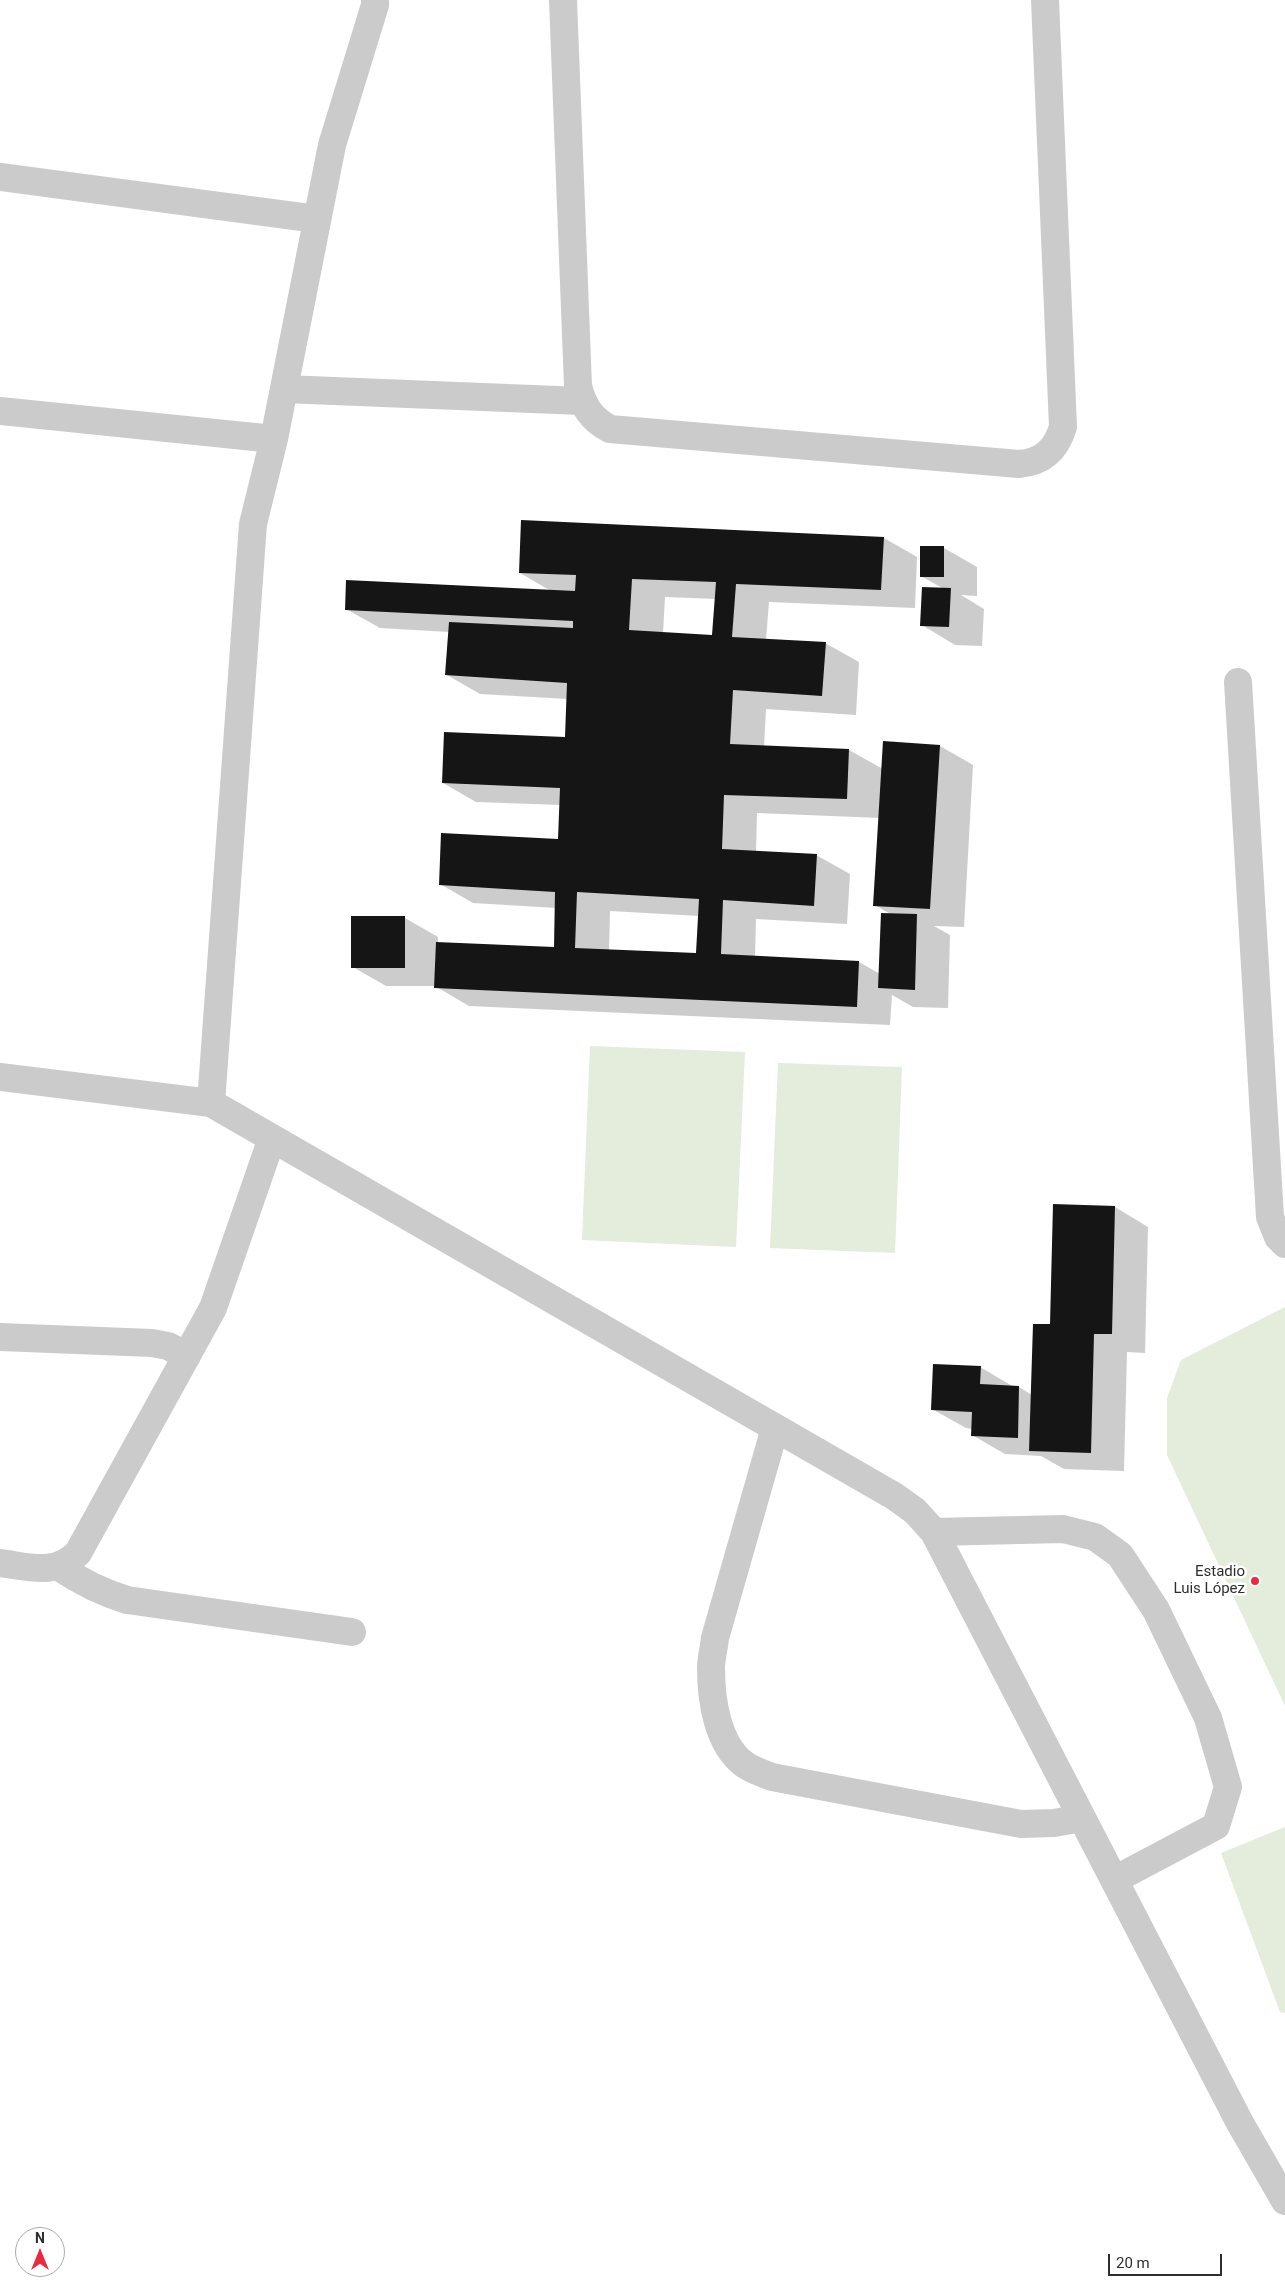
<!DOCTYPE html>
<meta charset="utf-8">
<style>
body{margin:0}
#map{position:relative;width:1285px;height:2292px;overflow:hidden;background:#fff;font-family:Roboto,sans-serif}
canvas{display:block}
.north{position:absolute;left:15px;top:2227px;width:50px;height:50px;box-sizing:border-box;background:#fff;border:1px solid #ababab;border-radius:50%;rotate:0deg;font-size:14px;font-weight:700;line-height:20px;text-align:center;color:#2e2e2e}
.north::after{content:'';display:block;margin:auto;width:18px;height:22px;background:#eb2a3e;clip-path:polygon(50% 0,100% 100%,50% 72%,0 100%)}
.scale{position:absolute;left:1108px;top:2254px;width:114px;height:22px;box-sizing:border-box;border:2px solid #2e2e2e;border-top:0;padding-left:6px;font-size:15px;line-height:18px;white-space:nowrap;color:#2e2e2e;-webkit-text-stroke:4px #fff;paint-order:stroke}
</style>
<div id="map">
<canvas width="1285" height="2292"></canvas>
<div class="north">N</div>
<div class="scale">20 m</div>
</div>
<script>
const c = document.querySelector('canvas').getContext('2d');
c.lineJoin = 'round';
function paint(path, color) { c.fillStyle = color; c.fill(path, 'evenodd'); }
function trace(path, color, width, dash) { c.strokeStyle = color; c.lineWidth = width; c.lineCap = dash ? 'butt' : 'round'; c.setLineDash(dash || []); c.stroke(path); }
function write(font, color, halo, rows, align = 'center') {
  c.font = font + ' Roboto,sans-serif'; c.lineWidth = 5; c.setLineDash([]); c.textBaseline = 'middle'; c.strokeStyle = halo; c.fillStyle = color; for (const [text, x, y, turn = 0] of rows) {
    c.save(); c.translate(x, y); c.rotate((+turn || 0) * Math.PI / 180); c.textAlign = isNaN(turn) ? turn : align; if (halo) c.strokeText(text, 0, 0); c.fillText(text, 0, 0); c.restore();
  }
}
paint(new Path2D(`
 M590 1046 745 1052 736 1247 582 1240Z
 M778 1063 902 1067 895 1253 770 1248Z
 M1285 1307V1706L1167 1455V1398L1181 1360Z
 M1285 1827V2013L1280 2012 1221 1853Z`), '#e4ecdb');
paint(new Path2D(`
 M884 538 917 557 915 608 769 602 766 640 825 643 859 662 856 715 766 709 764 747 849 750 883 769 884 742 940 746 973 765 964 927 934 926 950 935 948 1008 913 1007 892 995 890 1025 469 1006 435 986H386L353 967 405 918 438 937V943L555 948 556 908 473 903 440 884 560 840 561 805 476 802 443 783 566 739 568 699 480 694 447 675 449 632 380 628 346 609 551 591 520 573ZM665 597 716 599 713 636 663 633ZM757 813 880 818 875 905 892 915 880 974 859 962 755 957 756 919 847 924 850 874 816 855 756 852ZM610 911 699 916 698 954 609 951Z
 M944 548 977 567V596L961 595 984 609 982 646 955 645 922 625 944 589 921 576Z
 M1055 1205 1115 1207 1148 1227 1145 1353 1127 1352 1124 1471 1064 1469 1041 1456 1005 1454 972 1435V1429L966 1428 932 1409 980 1367 1014 1387H1019L1032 1395 1051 1325Z`), '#0003');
paint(new Path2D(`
 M521 520 884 537 881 590 736 584 732 637 826 642 822 696 733 690 730 744 849 749 847 799 724 795 722 849 817 854 814 906 723 900 721 954 859 961 857 1007 434 988 436 942 554 947 555 892 439 885 441 833 558 839 560 788 442 783 444 732 565 737 567 683 445 675 449 622 573 628V621L345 610 346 580 575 591 576 575 519 573ZM632 579 716 582 712 635 629 630ZM577 892 699 899 696 953 575 948Z
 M920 546H944V577H920Z
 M922 587 951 588 949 627 920 626Z
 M883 741 940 745 930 909 873 906Z
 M881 913 917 914 915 990 878 988Z
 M351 916H405V968H351Z
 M1053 1204 1115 1206 1112 1334H1094L1091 1453 1029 1451 1033 1324H1050Z
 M933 1364 981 1366 980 1384 1019 1386 1018 1438 971 1436 972 1412 931 1410Z`), '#151515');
trace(new Path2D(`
 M563 0 578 386C583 406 591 419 610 429L1019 464C1043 462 1056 450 1063 427L1045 0
 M0 177 317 219
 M284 389 582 401
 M0 411 274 439
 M1238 682 1270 1217 1278 1237 1285 1244
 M0 1077 211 1103 894 1496 915 1511 934 1532 1240 2123 1285 2201
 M211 1103 253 524 274 439 332 145 375 5V0
 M0 1337 152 1343 168 1346 187 1356
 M775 1428 715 1638C714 1648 711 1659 711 1668 711 1699 717 1744 744 1764 752 1770 762 1773 772 1777L1021 1824 1054 1823 1082 1818
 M934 1532 1063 1529 1095 1537 1120 1555 1156 1610 1208 1718 1228 1787 1216 1826 1114 1880
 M0 1563C31 1567 54 1576 78 1553L213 1308 272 1138
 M59 1567C81 1582 101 1592 127 1600L352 1632`), '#cbcbcb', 28);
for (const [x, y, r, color] of [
 [1255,1581,5,"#eb2a3e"]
]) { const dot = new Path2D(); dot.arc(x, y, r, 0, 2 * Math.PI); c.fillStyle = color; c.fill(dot); trace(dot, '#fff', 2); }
write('15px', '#2e2e2e', '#fff', [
 ["Estadio",1245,1572],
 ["Luis López",1245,1589]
], 'right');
</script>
